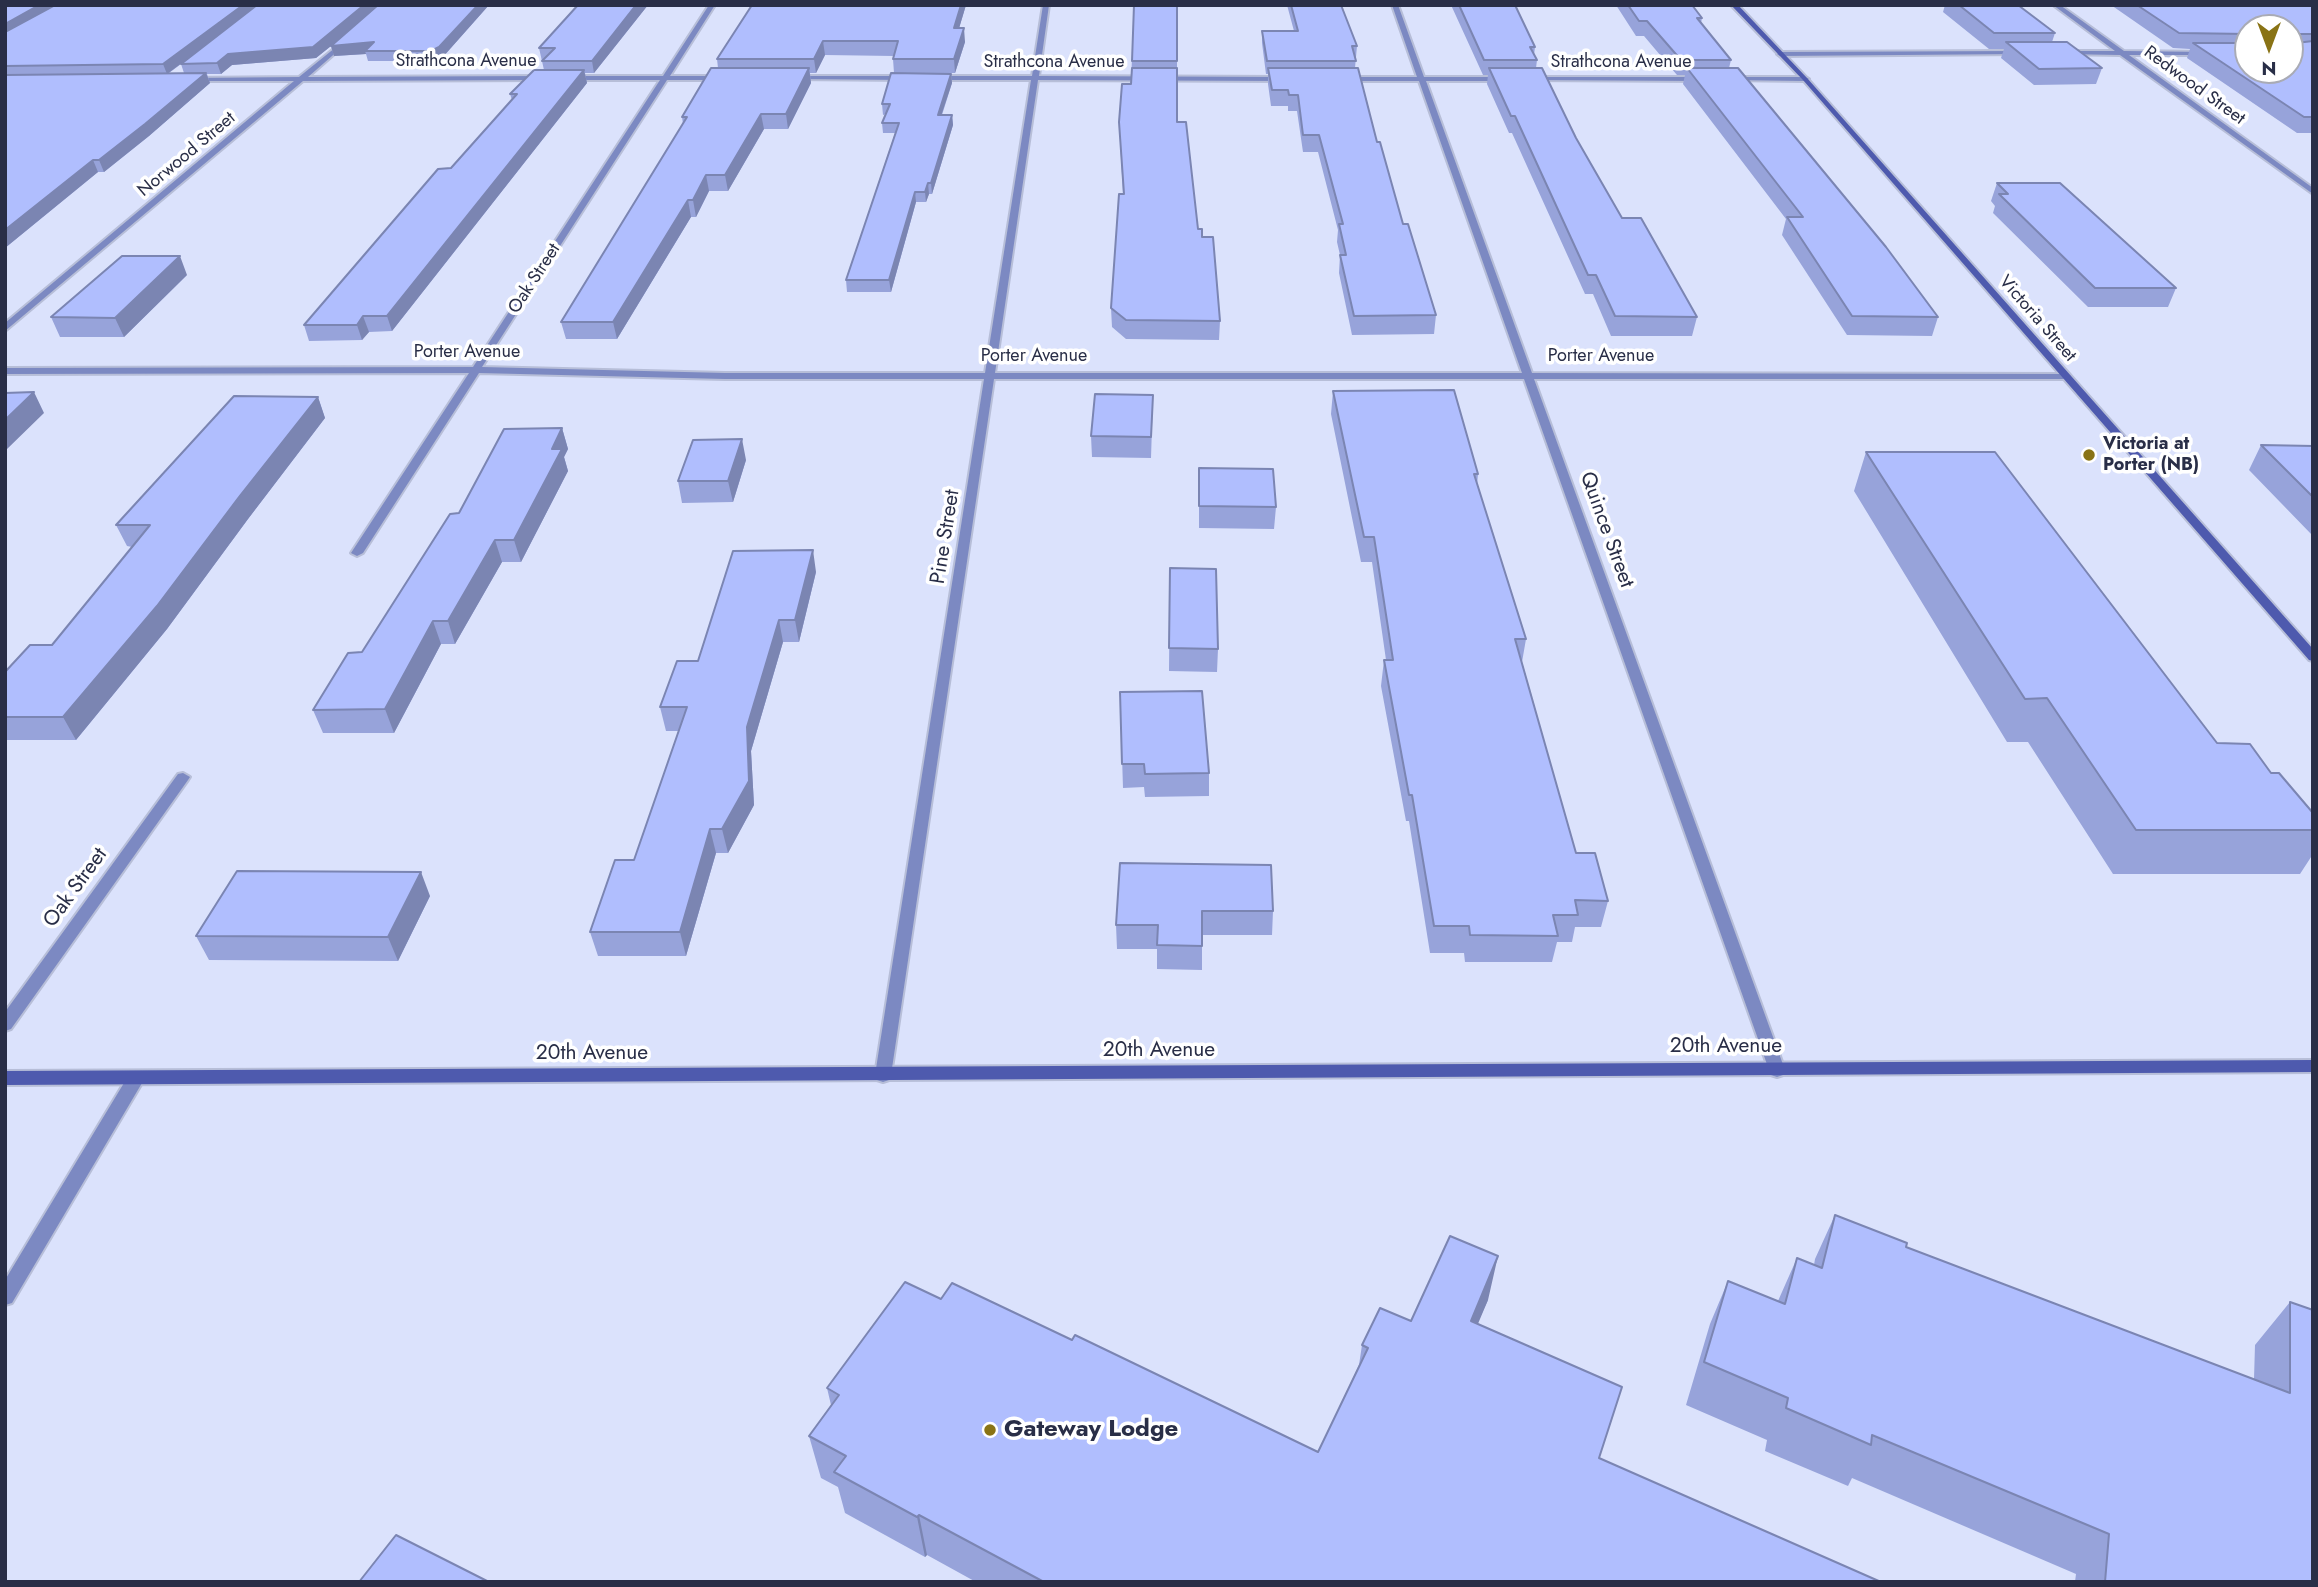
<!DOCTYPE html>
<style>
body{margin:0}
#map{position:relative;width:2318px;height:1587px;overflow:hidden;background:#dbe2fc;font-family:Jost,sans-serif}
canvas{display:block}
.frame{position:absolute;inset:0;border:7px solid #292e47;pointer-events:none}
.north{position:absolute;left:2234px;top:14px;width:70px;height:70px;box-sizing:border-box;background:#fff;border:2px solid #a9abb5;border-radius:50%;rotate:180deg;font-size:19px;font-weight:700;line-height:28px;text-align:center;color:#292e47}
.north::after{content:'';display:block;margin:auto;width:24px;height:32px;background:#897315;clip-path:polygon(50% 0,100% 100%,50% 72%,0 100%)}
</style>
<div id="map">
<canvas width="2318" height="1587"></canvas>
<div class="frame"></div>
<div class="north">N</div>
</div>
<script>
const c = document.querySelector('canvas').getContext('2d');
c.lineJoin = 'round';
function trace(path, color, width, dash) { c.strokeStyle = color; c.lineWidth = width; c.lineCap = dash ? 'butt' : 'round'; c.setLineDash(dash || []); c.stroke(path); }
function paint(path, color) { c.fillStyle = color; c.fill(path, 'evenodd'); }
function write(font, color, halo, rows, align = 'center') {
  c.font = font + ' Jost,sans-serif'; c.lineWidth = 7; c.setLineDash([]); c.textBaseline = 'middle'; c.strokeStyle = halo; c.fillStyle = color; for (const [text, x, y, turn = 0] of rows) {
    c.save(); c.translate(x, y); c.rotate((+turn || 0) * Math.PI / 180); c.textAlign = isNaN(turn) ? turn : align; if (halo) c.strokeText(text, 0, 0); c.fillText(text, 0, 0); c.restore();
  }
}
const street = new Path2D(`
 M709 5H715L670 76H725L729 78 725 80H667L482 367 725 373H985L1031 80H934L930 78 934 76H1032L1043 5H1049L1039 76 1285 77 1289 79 1285 81 1038 80 995 373H1522L1419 81H1344L1340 79 1344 77H1417L1392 5H1398L1424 77H1505L1509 79 1505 81H1426L1532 373 2067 374 2068 376 2063 379H1534L1785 1070 1783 1075 1777 1077 1771 1075 1769 1070 1524 379H994L891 1075 889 1080 883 1082 877 1080 875 1075 984 379H725L479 373 363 553 357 556 351 553 469 373 5 374V368L473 367 660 80H567L563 78 567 76H663Z
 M2053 5H2060L2124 51 2210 52 2208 55H2129L2313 188V194L2120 55 2062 54 2064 51H2115Z
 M346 39 348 42 308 77 543 76 547 78 543 80 303 81 5 331V323L294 81H192L190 78 299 77Z
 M2019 51 2021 54 1780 56 1777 54 1780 52Z
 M794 76H907L911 78 907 80 792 79Z
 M1529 77H1701L1705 79 1701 81 1527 80Z
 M1729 77H1805L1809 79 1805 81 1727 80Z
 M183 773 190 777 188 780 11 1029 5 1031V1012L178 774Z
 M136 1071 142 1073 144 1078 142 1083 12 1303 5 1305V1280L130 1073Z`);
const secondary = new Path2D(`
 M1731 5H1738L1807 78 2313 649V661L2309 660 1803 80Z
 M2313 1060V1072L5 1085V1071Z`);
trace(street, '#b7bed8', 4);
trace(secondary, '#b7bed8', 4);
paint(street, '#7c89c2');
paint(secondary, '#4e5aae');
paint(new Path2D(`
 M5 5H489L442 58 434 61H368L366 54 334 56 331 46 316 58 232 65 221 74H207L210 83 149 136 104 172H98L5 248ZM181 64 184 73H169Z
 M648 5 594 73H585L587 83 392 331 369 332 362 340 309 341 304 325 451 168 512 100 510 94 544 70 539 48Z
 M752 5H966L959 28 965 42 955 73H894L893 59 894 56 825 55 816 73H810L811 83 788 129H764L728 191H709L696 217H691L617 339H566L561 322 683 124 682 117 718 68 717 59Z
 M1134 5 1177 61V122L1198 229 1202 237 1220 321 1219 340 1126 339 1112 327 1111 308 1123 194 1119 122 1131 84Z
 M1287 5H1341L1357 46 1355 68 1377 142 1403 224 1436 315 1434 334 1352 335 1339 273 1340 255 1337 242 1338 230 1318 152H1303L1297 111H1288V106H1271L1268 84V74H1266L1262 43V31H1294Z
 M1451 5H1515L1535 47 1534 55 1537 60 1536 68 1622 218 1697 317 1692 336H1611L1593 294H1585L1512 133H1509L1487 84 1488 75H1483Z
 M1616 5H1692L1702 18 1701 23 1731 60 1729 68 1938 317 1932 336 1847 335 1782 235 1786 219 1683 84 1685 75H1677L1644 36H1636Z
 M1945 5H2018L2055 33 2052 42 2102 68 2096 84 2034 85 2001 58 2004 49H1989L1943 12Z
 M2111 5H2313V133H2297L2187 58 2190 49 2173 48ZM2248 28H2290L2248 70Z
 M951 74 952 83 942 115H952L953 125 932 194H929L926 202H916L891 292H847L846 280 895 133H883L882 123 886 114 883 115 882 104Z
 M1997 183 2176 288 2168 307H2088L1993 213 1995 206 1991 201Z
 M187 275 124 337H60L51 317Z
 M1333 391 1478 474 1477 485 1526 639 1522 662 1576 853 1608 901 1601 927H1575L1572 942H1557L1552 962H1465L1464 953H1430L1409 821H1406L1381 686 1384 660H1386L1372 562H1361L1331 414Z
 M1153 395 1151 458 1092 457 1091 436Z
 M318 397 325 418 248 519 167 629 76 740H5V672L52 645 132 547 127 546 116 525Z
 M562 428 568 449 564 457 568 471 521 562H502L455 644H441L394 733H323L313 710 362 652 459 513Z
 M2261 445 2313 446V536L2249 470Z
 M1866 452 2217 743 2271 773 2313 813V854L2300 874H2113L2028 742H2007L1854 491Z
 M746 460 733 502 682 503 678 481Z
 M1199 468 1276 507 1274 529 1199 528Z
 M1170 568 1218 649 1217 672 1169 671Z
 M816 572 799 642H783L751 751 754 805 728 853H716L686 956H598L590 932 634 860 679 731H666L660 707 698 661Z
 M1120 692 1209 773V796L1145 797 1144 787 1123 788Z
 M1120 863 1273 911 1272 935H1202V970L1157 969V949H1117L1116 925Z
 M430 896 398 961 209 960 196 936Z
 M1835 1215 1906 1247 2254 1379 2255 1345 2290 1302 2313 1582H2075L2076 1574 1852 1478 1848 1486 1765 1451 1767 1440 1686 1405 1710 1324 1728 1281 1778 1301 1797 1258 1814 1265 1815 1259Z
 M941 1299 1072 1340 1318 1452 1359 1365 1362 1345 1411 1321 1488 1300 1477 1324 1599 1458 1881 1582H976L927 1555 925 1557 845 1513 838 1487 821 1478 809 1436 831 1405 827 1388Z`), '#97a3da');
paint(new Path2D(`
 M39 5H61L5 37V24Z
 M243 5H260L167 74 163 64Z
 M364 5H380L374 42 365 51 366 54 334 56 331 46 316 58 232 65 221 74 217 63 228 54Z
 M478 5H489L442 58 434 61 431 51Z
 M636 5H648L594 73 592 61Z
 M961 5H966L955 42 954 28Z
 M964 28 965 42 955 73 954 59Z
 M823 41 825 55 816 73 814 59Z
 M809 68 811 83 788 129 786 114Z
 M584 70 587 83 392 331 387 316Z
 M206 73 210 83 149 136 104 172 99 160Z
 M951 74 952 83 938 125V115Z
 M761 114 764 129 728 191 725 175Z
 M952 115 953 125 932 194 931 183Z
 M93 160 98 172 5 248V230Z
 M706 175 709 191 696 217 693 200Z
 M928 183 929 194 926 202 925 192Z
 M915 192 916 202 891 292 889 280Z
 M688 200 691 217 617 339 613 322Z
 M180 256 187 275 124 337 115 318Z
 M363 316 369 332 362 340 357 325Z
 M34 392 44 413 5 451V420Z
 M318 397 325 418 248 519 167 629 76 740 63 717Z
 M562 428 568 449 564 457 568 471 521 562 514 540 552 449Z
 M742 439 746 460 733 502 728 481Z
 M495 540 502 562 455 644 448 621Z
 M813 550 816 572 799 642 795 620Z
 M779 620 783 642 751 751 754 805 728 853 722 829 747 727Z
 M433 621 441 644 394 733 385 709Z
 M710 829 716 853 686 956 680 932Z
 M421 872 430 896 398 961 388 937Z
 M1498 1256 1488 1300 1461 1364 1471 1321Z
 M919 1515 927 1555 925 1557 917 1517Z`), '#7b85b2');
const building = new Path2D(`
 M5 5H39L5 24Z
 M55 5H243L163 64 5 66V32Z
 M257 5H364L313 47 228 54 217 63 181 64Z
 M378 5H478L439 47 431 51H365L374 42 331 46Z
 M578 5H636L592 61H542L555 48H539Z
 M752 5H961L954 28H964L954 59H893L898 41H823L814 59H717Z
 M1134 5H1177V61H1132Z
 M1291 5H1341L1357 46H1352L1356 61H1267L1262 31H1298Z
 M1459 5H1515L1535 47H1530L1537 60H1484Z
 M1628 5H1692L1702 18H1697L1731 60H1681L1647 21H1639Z
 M1959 5H2018L2055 33H1994Z
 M2137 5H2313V34H2294L2296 43 2313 41V117H2304L2193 43H2248V70H2290V28H2248V34L2179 33Z
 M2006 42H2067L2102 68 2039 69Z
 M711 68H809L786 114H761L725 175H706L693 200H688L613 322H561L687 117H682Z
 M1132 68H1177V122H1186L1198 229H1202V237H1213L1220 321 1126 320 1111 308 1119 194H1124L1119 122 1122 84H1131Z
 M1268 68H1358L1377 142H1380L1403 224H1408L1436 315 1354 316 1340 255H1346L1339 224H1343L1319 135H1303L1298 95H1289L1288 90H1272Z
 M1489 68H1542L1576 138 1622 218H1641L1697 317 1615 316 1596 275H1588L1515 116H1511Z
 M1687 68H1738L1886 247 1938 317 1852 316 1787 217H1803Z
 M534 70H584L387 316H363L357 325H304L438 169 451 168 517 94H510Z
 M206 73 145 124 99 160H93L5 230V75Z
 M891 73 951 74 938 115H952L931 183H928L925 192H915L889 280H846L899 123H882L890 104H882Z
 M1997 183H2060L2176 288H2095L1999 194H2008Z
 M122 256H180L115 318 51 317Z
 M1454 390 1478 474H1474L1526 639H1515L1576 853H1595L1608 901 1575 900 1578 915H1553L1558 936 1470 935 1469 926H1434L1412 795H1409L1384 660H1393L1374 537H1364L1333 391Z
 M34 392 5 420V393Z
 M1095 394 1153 395 1151 437 1091 436Z
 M234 396 318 397 239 497 157 606 63 717H5V672L30 645H52L150 525H116Z
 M562 428 552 449H562L514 540H495L448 621H433L385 709 313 710 348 653 362 652 450 514 459 513 504 429Z
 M742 439 728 481H678L693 440Z
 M2261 445 2313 446V497Z
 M1866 452H1995L2217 743 2250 744 2271 773H2279L2313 813V830H2136L2047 698 2025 699Z
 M1199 468 1273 469 1276 507 1199 506Z
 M813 550 795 620H779L747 727 749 781 722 829H710L680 932H590L615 860H634L687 707H660L677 661H698L733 551Z
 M1170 568 1216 569 1218 649 1169 648Z
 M1202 691 1209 773 1145 774 1144 764H1122L1120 692Z
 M1120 863 1271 865 1273 911H1202V946L1157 945 1158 925H1116Z
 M237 871 421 872 388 937 196 936Z
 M1835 1215 1907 1243 1906 1247 2290 1393V1302L2313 1310V1582H2105L2109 1534 1872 1435 1871 1445 1786 1408 1788 1398 1704 1362 1728 1281 1785 1304 1797 1258 1822 1268Z
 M1450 1236 1498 1256 1471 1321 1622 1387 1599 1458 1881 1582H1044L919 1515 917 1517 834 1472 846 1456 809 1436 839 1395 827 1388 905 1282 941 1299 952 1283 1072 1340 1075 1335 1318 1452 1368 1348 1362 1345 1380 1308 1411 1321Z
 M396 1535 489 1582H359Z`);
paint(building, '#b0befe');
trace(building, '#7b85b2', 2);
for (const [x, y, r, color] of [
 [2089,455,7,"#897315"],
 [990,1430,7,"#897315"]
]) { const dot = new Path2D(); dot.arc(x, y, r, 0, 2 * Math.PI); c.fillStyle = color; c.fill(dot); trace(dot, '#fff', 2.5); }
write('18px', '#292e47', '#fff', [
 ["Strathcona Avenue",466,62],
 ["Strathcona Avenue",1054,63],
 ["Strathcona Avenue",1621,63],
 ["Redwood Street",2194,86,36],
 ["Norwood Street",187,155,-40],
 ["Oak Street",535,279,-57],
 ["Victoria Street",2037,319,49],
 ["Porter Avenue",467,353],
 ["Porter Avenue",1034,357],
 ["Porter Avenue",1601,357]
]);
write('bold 18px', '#292e47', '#fff', [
 ["Victoria at",2103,445],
 ["Porter (NB)",2103,466]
], 'left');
write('21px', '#292e47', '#fff', [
 ["Quince Street",1606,530,70],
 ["Pine Street",946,537,-81],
 ["Oak Street",76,888,-54],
 ["20th Avenue",1726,1047],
 ["20th Avenue",1159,1051],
 ["20th Avenue",592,1054]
]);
write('bold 24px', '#292e47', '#fff', [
 ["Gateway Lodge",1004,1430]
], 'left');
</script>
